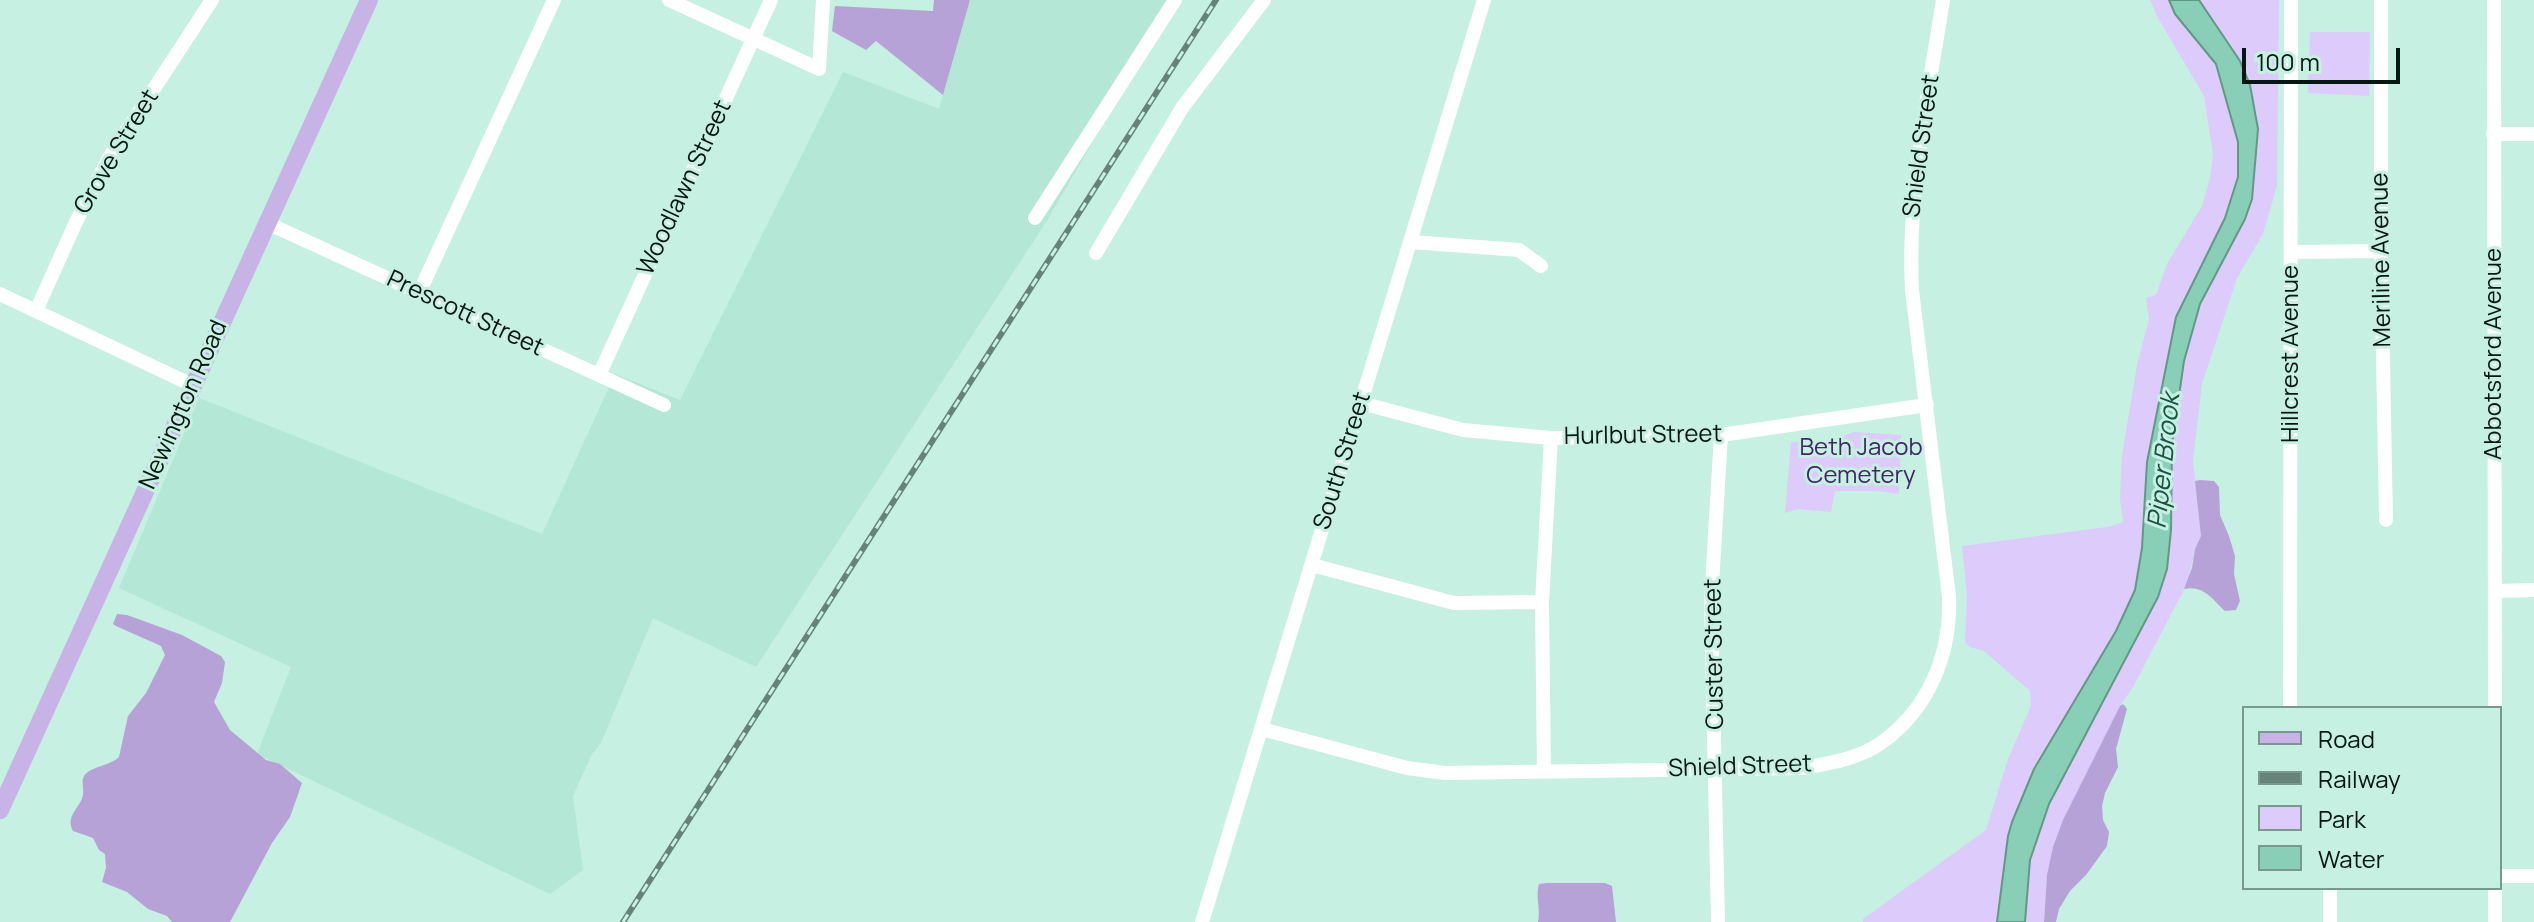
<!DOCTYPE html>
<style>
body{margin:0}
#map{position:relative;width:2534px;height:922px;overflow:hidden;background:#c6f0e1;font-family:Manrope,sans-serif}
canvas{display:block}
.legend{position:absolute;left:2242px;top:706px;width:260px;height:184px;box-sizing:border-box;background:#c6f0e1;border:2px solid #79998e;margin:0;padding:10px 14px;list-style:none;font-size:24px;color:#061611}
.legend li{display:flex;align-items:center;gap:16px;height:40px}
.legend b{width:40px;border:2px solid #79998e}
.scale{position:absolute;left:2242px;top:48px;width:158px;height:36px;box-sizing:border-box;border:4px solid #061611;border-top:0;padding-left:10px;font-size:24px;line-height:28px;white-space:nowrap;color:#061611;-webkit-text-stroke:6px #c6f0e1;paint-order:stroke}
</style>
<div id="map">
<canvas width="2534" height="922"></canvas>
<ul class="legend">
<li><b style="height:10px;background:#c8b3e6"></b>Road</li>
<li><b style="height:10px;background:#668379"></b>Railway</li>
<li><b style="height:22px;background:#ddcbfb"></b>Park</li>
<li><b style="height:22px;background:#89cfb8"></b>Water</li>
</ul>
<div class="scale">100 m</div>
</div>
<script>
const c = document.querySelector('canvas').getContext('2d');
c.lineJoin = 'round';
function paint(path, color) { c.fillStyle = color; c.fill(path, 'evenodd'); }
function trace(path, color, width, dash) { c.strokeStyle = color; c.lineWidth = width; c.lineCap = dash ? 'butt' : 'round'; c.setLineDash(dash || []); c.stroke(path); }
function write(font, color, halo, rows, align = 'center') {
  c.font = font + ' Manrope,sans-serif'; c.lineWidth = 6; c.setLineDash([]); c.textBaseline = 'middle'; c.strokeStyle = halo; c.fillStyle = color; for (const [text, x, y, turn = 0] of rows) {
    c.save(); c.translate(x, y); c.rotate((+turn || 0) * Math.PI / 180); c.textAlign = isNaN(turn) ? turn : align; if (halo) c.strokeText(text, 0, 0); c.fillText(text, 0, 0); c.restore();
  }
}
paint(new Path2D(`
 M970 0H1175L1048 219 756 667 653 618 601 743 592 754 573 796 583 870 550 894 257 754 291 667 119 588 199 398 542 534 615 374 680 400 843 72 939 109Z`), '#b4e7d5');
paint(new Path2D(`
 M2150 0H2169L2175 14 2216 64 2238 142V177L2225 218 2176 317 2147 462 2142 548 2135 590 2116 631 2034 769 2012 822 2008 836 1997 922H1863V919L1986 830 2008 759 2031 706 2030 691 1984 651 1970 647 1965 642 1967 596 1962 546 2107 527 2121 523 2123 520 2120 499 2122 455 2137 365 2149 319 2146 298 2156 295 2167 264 2202 206 2210 178 2213 154 2204 96 2158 18Z
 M2199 0H2279L2277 186 2263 234 2237 278 2202 384 2193 460 2201 536 2195 549 2188 582 2133 687 2120 706 2047 875 2044 922H2025L2030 860 2049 804 2158 597 2167 569 2171 530 2172 444 2184 361 2200 304 2245 219 2252 199 2257 115 2250 85 2240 61Z
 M2310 32H2370L2369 96 2308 93Z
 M1853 432 1901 435 1899 494 1879 491H1835L1831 512 1798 509 1785 513 1791 442 1835 440Z`), '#ddcbfb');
paint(new Path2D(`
 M934 0H970L943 95 876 41 866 50 832 31 835 6 933 11Z
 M2200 480 2214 481 2219 487 2220 515 2229 536 2235 556 2234 574 2240 601 2236 610 2225 611C2212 599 2204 585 2184 589L2192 568 2195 549 2201 536 2195 481Z
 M117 614 127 615 182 635 221 656 225 662 222 683 214 702 230 730 266 760 280 764 302 783 290 817 272 843 230 922H172L167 916 148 909 127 892 102 882 106 868 105 854 99 850 93 838 73 831C65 815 80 809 83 795 84 788 81 781 84 776 91 766 110 766 119 757L128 716 146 693 165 655 161 646 116 626 113 624Z
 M2123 704 2127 709 2116 749 2118 767 2105 793 2102 806 2103 820 2109 832 2107 846 2086 875 2070 891 2059 909 2056 922H2044L2047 875 2053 847 2063 820 2120 706Z
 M1547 883H1605L1612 886 1616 922H1538C1541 909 1535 897 1539 884Z`), '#b6a2d6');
const water = new Path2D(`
 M2169 0H2199L2240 61 2250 85 2258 129 2252 199 2245 219 2200 304 2184 361 2172 444 2171 530 2167 569 2158 597 2049 804 2030 860 2025 922H1997L2008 836 2012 822 2034 769 2116 631 2135 590 2142 548 2147 462 2176 317 2225 218 2238 177V142L2216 64 2175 14Z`);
paint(water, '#89cfb8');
trace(water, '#629886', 2);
trace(new Path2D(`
 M669 0 819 69 823 0
 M2381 0V251L2386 520
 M2494 0 2495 708
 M2493 134H2534
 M1035 218 1175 0
 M267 223 664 405
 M1411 242 1519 250 1541 266
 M2292 252 2381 251
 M1096 253 1182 108 1264 0
 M419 293 554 0
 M0 294 192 385
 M36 311 75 224 110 156 212 0
 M599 375 771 0
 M1361 403 1463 430 1551 438 1721 435 1927 405
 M1312 565 1454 603 1542 602
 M2495 591 2534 590
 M2290 708 2291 0
 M1262 729 1407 768 1445 773 1803 768C1830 763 1858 759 1881 743 1929 709 1951 654 1949 597L1912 290C1907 192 1928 97 1943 0
 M1544 771 1542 602 1551 438
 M2500 876H2534
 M2330 888V922
 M1202 922 1484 0
 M1718 922 1711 602 1721 435
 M2495 922V888`), '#fff', 14);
trace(new Path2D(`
 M0 810 369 0`), '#c8b3e6', 18);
const rail = new Path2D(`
 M623 922 1216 0`);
trace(rail, '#668379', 6);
trace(rail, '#c6f0e1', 3, [9]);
write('24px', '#061611', '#c6f0e1', [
 ["Shield Street",1922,146,-82],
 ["Grove Street",117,152,-59],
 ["Woodlawn Street",685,188,-65],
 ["Meriline Avenue",2382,260,-91],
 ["Prescott Street",465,314,25],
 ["Hillcrest Avenue",2291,354,-90],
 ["Abbotsford Avenue",2494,354,-90],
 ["Newington Road",184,405,-66],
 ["Hurlbut Street",1643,436,-1],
 ["South Street",1343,461,-73],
 ["Custer Street",1715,654,-91],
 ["Shield Street",1740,767,-2]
]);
write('24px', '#422564', '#c6f0e1', [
 ["Beth Jacob",1861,448],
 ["Cemetery",1861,476]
]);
write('italic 26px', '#195242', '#c6f0e1', [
 ["Piper Brook",2165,461,-84]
]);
</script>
